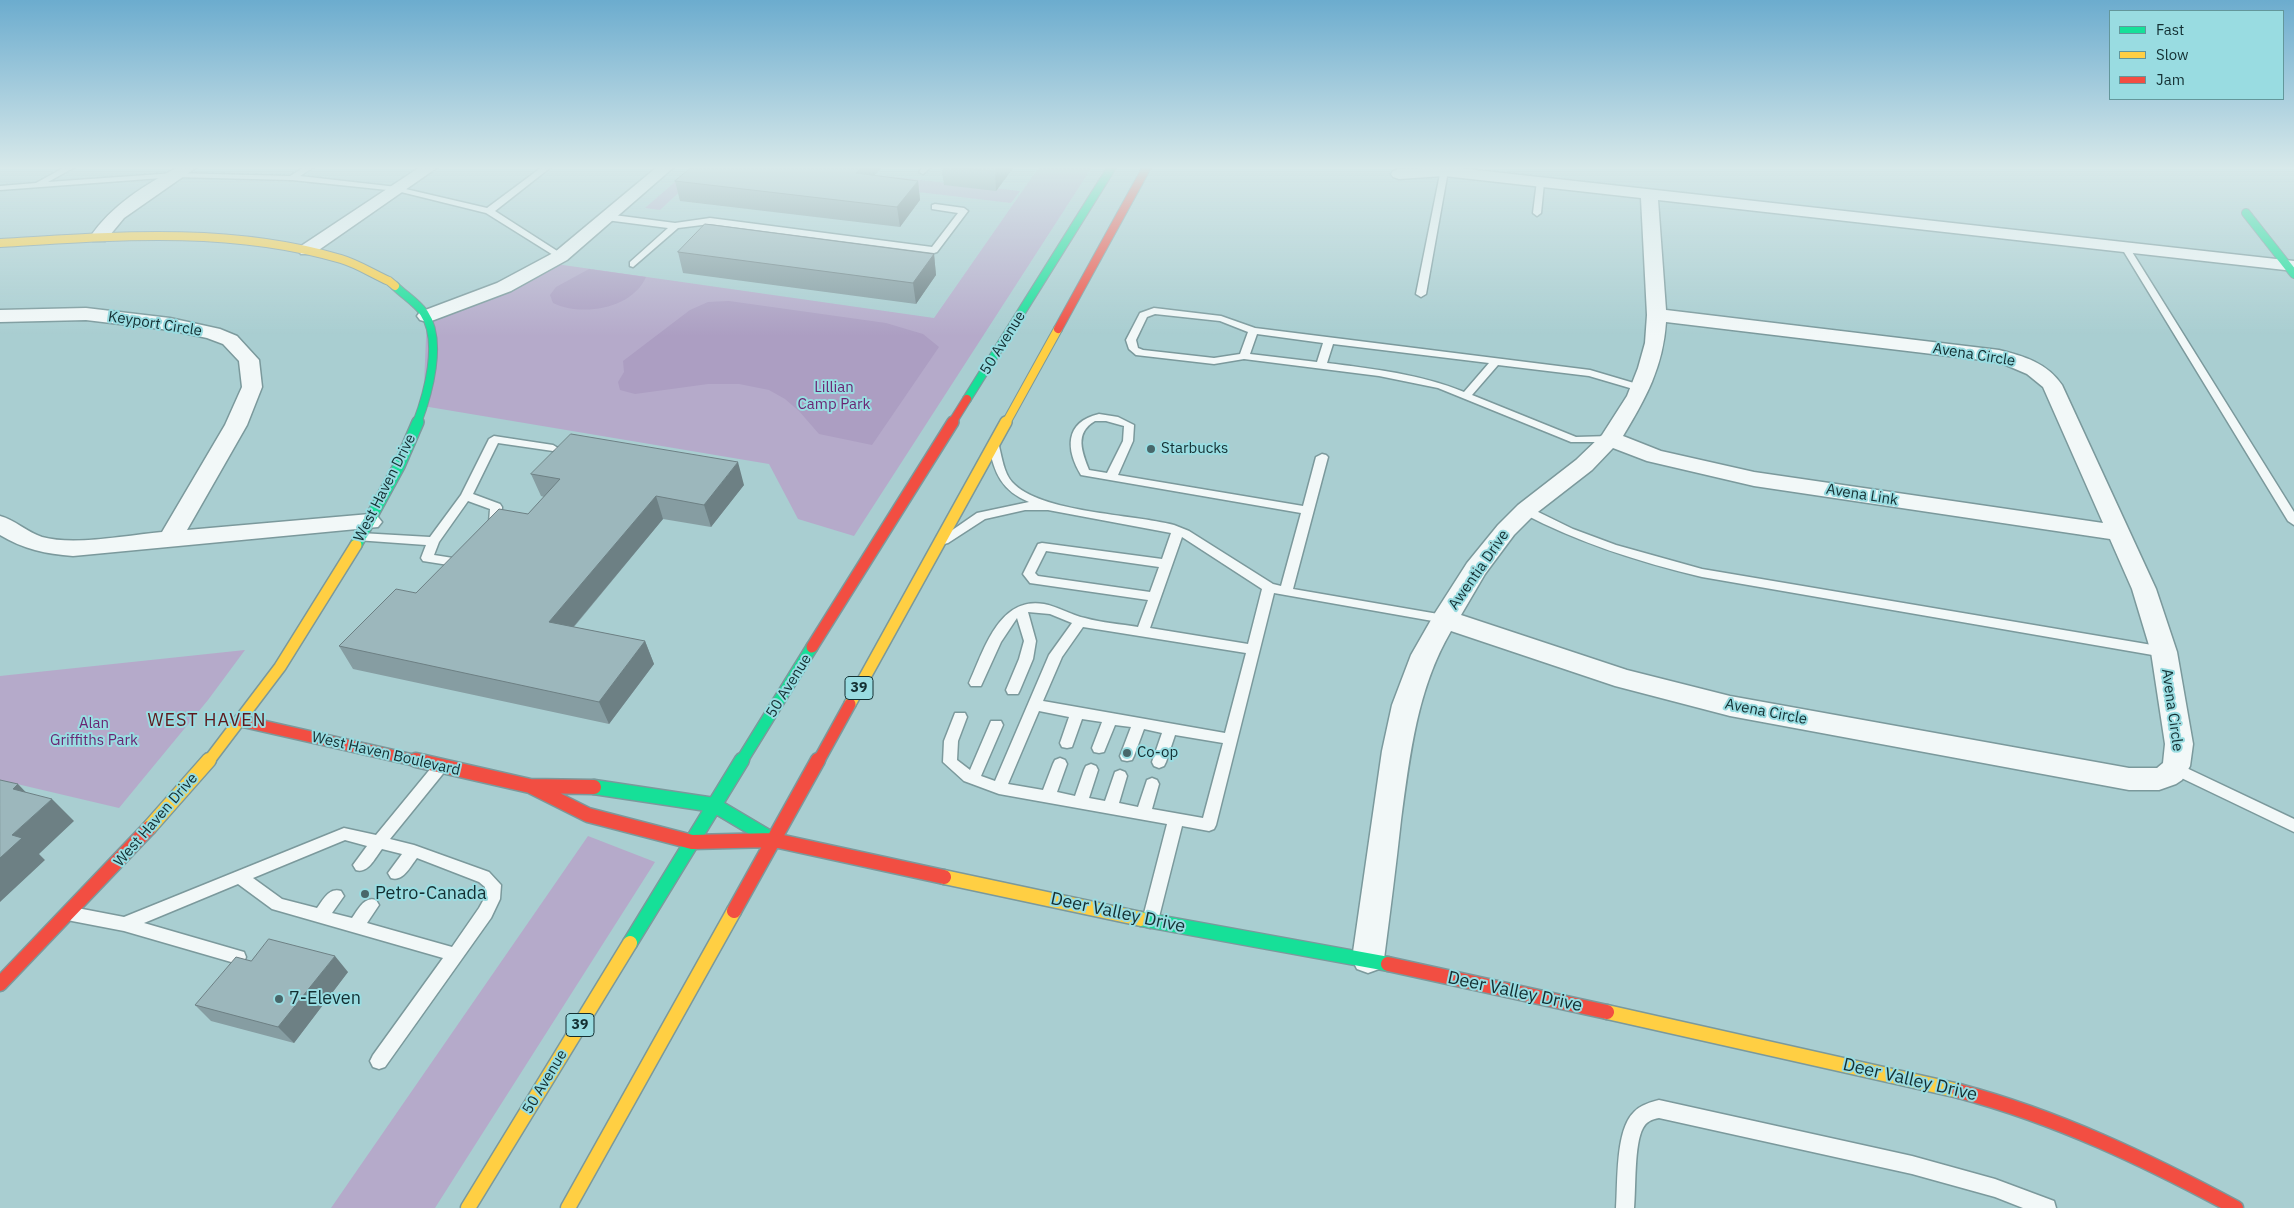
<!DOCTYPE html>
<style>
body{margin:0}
#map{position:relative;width:2294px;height:1208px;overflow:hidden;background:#a9ced1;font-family:"IBM Plex Sans",sans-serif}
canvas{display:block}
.legend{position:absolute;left:2109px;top:10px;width:175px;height:90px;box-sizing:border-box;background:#99dce1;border:1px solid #63979b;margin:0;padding:6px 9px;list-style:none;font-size:15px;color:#132f32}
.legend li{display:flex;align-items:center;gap:10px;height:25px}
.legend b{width:25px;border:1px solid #63979b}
</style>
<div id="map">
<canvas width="2294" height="1208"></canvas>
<ul class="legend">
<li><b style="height:6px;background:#16e098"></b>Fast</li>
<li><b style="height:6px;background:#ffcf43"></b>Slow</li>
<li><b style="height:6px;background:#f24e42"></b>Jam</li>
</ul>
</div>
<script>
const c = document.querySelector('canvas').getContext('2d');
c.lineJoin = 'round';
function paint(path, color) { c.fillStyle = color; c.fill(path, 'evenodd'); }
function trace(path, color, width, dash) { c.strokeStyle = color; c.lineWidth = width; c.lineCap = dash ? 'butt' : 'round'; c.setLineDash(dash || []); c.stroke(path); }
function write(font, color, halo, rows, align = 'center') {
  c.font = font + ' "IBM Plex Sans",sans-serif'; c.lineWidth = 4; c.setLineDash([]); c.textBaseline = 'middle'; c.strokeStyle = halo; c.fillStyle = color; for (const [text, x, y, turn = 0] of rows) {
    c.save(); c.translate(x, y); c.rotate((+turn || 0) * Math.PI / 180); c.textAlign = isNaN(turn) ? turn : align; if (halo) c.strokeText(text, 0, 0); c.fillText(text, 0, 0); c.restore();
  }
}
paint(new Path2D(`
 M692 167H805L1020 191 1011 203 706 167 660 210 645 208Z
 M1039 167H1092L854 536 798 519 769 464 423 406 427 316 549 263 934 318Z
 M245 650 208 700 119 808 0 780V676Z
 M588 836 655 862 435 1208H331Z`), '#b5aaca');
paint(new Path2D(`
 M589 269 646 277C632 309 582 317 553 303L550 295 556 287Z
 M729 301 886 323 923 334 939 347 872 445 819 434 799 411 785 399 769 390 739 384H708L635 394 620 390 618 382 624 372 623 361 690 310 708 302Z`), '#ac9ec2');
const lane = new Path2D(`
 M65 167H75L48 182 175 173 290 176 305 167H314L300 176 397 187 487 208 542 167H551L495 211 565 256 558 258 486 213 397 191 292 180 175 177 0 190V186L36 183Z
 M923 167H931L923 174 919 172Z
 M1441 169 1448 171 1426 294 1421 297 1416 294Z
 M1537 181 1544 183 1541 213 1537 216 1533 213Z
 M935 204 964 208 968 211 937 252 934 253 710 224 678 228 633 267 630 266V262L668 228 606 220 602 217 606 214 675 223 710 218 932 247 958 213 932 209V205Z
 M2125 244 2129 247 2294 512V525L2288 521 2121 247Z
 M1154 308 1221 316 1255 328 1590 370 1644 386 1645 388 1640 391 1589 376 1498 365 1472 395 1576 437 1610 436 1615 439 1610 442H1571L1438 388 1379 376 1244 359 1214 364 1136 355 1129 349 1126 340 1140 313ZM1155 314 1220 321 1248 332 1240 354 1214 358 1143 350 1138 348 1136 340 1147 317ZM1257 334 1323 343 1317 362 1250 354ZM1333 344 1489 363 1464 392C1421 374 1373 369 1327 363Z
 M1099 414 1118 417 1134 425 1133 441 1118 475 1303 506 1316 457 1322 454 1326 455 1328 457 1293 589 1444 615 1450 619 1444 623 1274 593 1216 825 1214 829 1209 831 1182 826 1158 921 1156 926 1150 928 1144 926 1142 921 1167 824 999 794 964 781 943 762 944 741 955 713H965L967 717 958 741 957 760 970 770 991 721H1001L1003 725 981 776 995 781 1049 655 1072 623 1050 614 1028 612 1036 641 1033 659 1020 690 1018 694H1008L1006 690 1019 659 1024 641 1017 618 1001 642 981 686H971L969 683C984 650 999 596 1044 604 1059 607 1071 615 1085 618 1102 623 1121 624 1138 627L1148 600 1030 583 1023 574 1038 544 1042 543 1162 559 1171 533 1048 510H1025L985 519 948 543 944 544 938 540 977 513 1029 502C1002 491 994 473 989 446L994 443 999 446C1002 458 1004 473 1012 482 1040 513 1133 514 1174 525L1189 531 1273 584 1281 586 1301 513 1081 475C1066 450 1064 422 1099 414ZM1095 421H1106L1124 426 1123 441 1107 473 1089 470C1082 452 1074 433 1095 421ZM1182 537 1262 589 1248 644 1150 628ZM1046 551 1159 567 1150 592 1038 576 1035 573ZM1083 627 1246 653 1225 733 1043 701 1062 657ZM1039 711 1069 717 1060 743 1062 747 1067 748 1072 747 1082 719 1102 722 1092 748 1094 752 1099 753 1104 752 1115 725 1131 727 1120 756 1122 760 1127 761 1132 760 1134 756 1144 729 1162 733 1152 762 1154 766 1159 768 1164 766 1166 762 1175 735 1223 743 1203 818 1152 809 1159 784 1157 780 1152 778 1147 780 1138 807 1119 803 1127 776 1125 772 1120 770 1115 772 1105 801 1089 798 1098 770 1096 766 1091 764 1086 766 1084 770 1075 796 1057 792 1067 764 1065 760 1060 758 1055 760 1053 764 1043 790 1008 784Z
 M494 436 553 445 558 448 553 451 498 443 473 494 500 504 502 507 501 523 495 527 491 526 489 523 490 509 468 501 439 542 434 555 453 558 461 553 465 554 467 557 459 565 455 566 423 561 421 558 426 545 356 540 354 537 360 533 430 537 461 495 489 439Z
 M1526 506 1573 529 1616 545 1702 569 2164 647 2169 649 2170 652 2169 655 2164 657 1702 577C1639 562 1579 543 1522 513L1520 510Z
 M441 760 446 762 448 766 446 770 390 839 414 845 489 872 501 885 500 899 491 918 385 1067 379 1069 373 1067 370 1061 373 1055 443 958 272 909 238 884 144 923 244 952 246 957 244 962 238 964 124 931 72 921 66 919 64 914 66 909 72 907 124 917 344 828 376 835 436 762ZM345 840 367 846 353 865 356 870C368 874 375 858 382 849L402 854 388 873 391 878C403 882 410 867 417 858L479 882 485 887 484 899 479 908 452 947 367 923 379 905 376 900C364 896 358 910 352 918L332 913 344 896 341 891C329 887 323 900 317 908L282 899 253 878Z
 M2176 763 2294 819V832L2171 773 2169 769 2171 765Z
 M1659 1100 1912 1156 1995 1179 2054 1201 2056 1208H2023L1995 1197 1912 1174 1659 1118C1652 1119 1646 1122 1643 1128 1634 1144 1636 1188 1634 1208H1616C1618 1183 1615 1130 1634 1112 1640 1105 1651 1102 1659 1100Z`);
const street = new Path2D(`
 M178 167H197L124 218 105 241H93L90 237C112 205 145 185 178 167Z
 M420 167H438L313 254H301L298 250 301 246Z
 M657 167H674L567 260 511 291 434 320 427 322 420 320 417 316 420 312 497 283 555 252Z
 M1449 167 2294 261V271L1658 200 1666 310 1999 350C2024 356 2047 363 2062 385L2156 589 2177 652 2193 744 2190 766 2182 780 2176 784 2159 790H2129L1730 716 1615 686 1451 631C1417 689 1410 754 1401 820 1396 866 1390 913 1384 959L1379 969 1368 973 1357 969 1352 959 1382 751 1392 705 1411 655 1435 613 1467 563 1498 525 1518 505 1576 460 1602 435 1627 396 1638 368 1645 343 1647 315 1641 198 1444 176 1399 179 1393 177 1391 174 1393 171 1399 169ZM1666 322 1999 362 2027 374 2043 387 2103 523 1754 472 1661 451 1623 436C1646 398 1663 367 1666 322ZM1613 448 1647 461 1754 486 2110 539 2132 589 2151 652 2165 744 2163 763 2157 768H2129L1730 696 1627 670 1461 615 1485 574 1514 535 1534 515 1592 470Z
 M86 308 170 318 220 329 237 336 259 360 262 387 247 425 187 530 370 514 378 517 382 522 378 527 73 556C46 554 23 549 0 535V516C15 520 27 532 42 537 74 546 128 535 162 532L225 425 242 387 239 361 223 344 207 338 170 330 86 320 0 322V310Z`);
const fastFar2 = new Path2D(`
 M2246 213 2294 274
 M395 286C404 295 416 302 424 313 443 341 428 394 417 423
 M967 399 1112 167`);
const fastFar1 = new Path2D(`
 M356 545 399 466 418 422
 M741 762 812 647`);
const fast = new Path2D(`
 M594 787 714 805 773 840
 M1141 919 1388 964
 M630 943 742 760`);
const slowFar2 = new Path2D(`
 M0 243C113 236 230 226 341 259 358 264 373 274 389 281L395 286
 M1006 423 1058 329`);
const slowFar1 = new Path2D(`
 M850 704 1006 422
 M208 762 280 667 356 545`);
const slow = new Path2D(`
 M149 828 209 760
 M944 877 1141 919
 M1607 1012 1959 1091
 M468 1208 630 943
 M568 1208 734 911`);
const jamFar2 = new Path2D(`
 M1058 329 1147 167
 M952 423 967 399`);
const jamFar1 = new Path2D(`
 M812 647 953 422
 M241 721 422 762
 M818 762 850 704`);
const jam = new Path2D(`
 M416 760 530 786 594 787
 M530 786 588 815 692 842 774 840 944 877
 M734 911 818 760
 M1388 964 1607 1012
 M0 984 149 828
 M1959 1091C2057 1117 2147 1160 2236 1208`);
trace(lane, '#7b999c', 3);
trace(street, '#7b999c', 3);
trace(fastFar2, '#7b999c', 10);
trace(fastFar1, '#7b999c', 14);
trace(fast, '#7b999c', 17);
trace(slowFar2, '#7b999c', 10);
trace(slowFar1, '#7b999c', 14);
trace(slow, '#7b999c', 17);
trace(jamFar2, '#7b999c', 10);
trace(jamFar1, '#7b999c', 14);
trace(jam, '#7b999c', 17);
paint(lane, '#f2f8f8');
paint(street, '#f2f8f8');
trace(fastFar2, '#16e098', 8);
trace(fastFar1, '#16e098', 11);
trace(fast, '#16e098', 14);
trace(slowFar2, '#ffcf43', 8);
trace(slowFar1, '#ffcf43', 11);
trace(slow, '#ffcf43', 14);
trace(jamFar2, '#f24e42', 8);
trace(jamFar1, '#f24e42', 11);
trace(jam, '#f24e42', 14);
paint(new Path2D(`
 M692 167H882L874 176 918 181 920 200 900 227 680 201 675 181Z
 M941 167H1014L996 191 944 185Z
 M678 252 934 254 936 275 916 304 683 273Z
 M531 474 744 485 711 527 663 519 574 627 645 641 654 664 609 724 353 669 339 646 416 593 528 514 544 497 541 496Z
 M251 961 348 972 294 1043 211 1021 195 1005Z`), '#869da2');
paint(new Path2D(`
 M862 167H882L859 193 856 173Z
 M998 167H1014L996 191 995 171Z
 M918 181 920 200 900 227 897 207Z
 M934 254 936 275 916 304 913 283Z
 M738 462 744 485 711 527 704 505Z
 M656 496 663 519 559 644 549 622Z
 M645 641 654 664 609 724 599 702Z
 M18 784 40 807 13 789Z
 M52 799 74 821 39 854 45 860 0 902V858L12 835Z
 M335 956 348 972 294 1043 278 1027Z`), '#6d8084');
const building = new Path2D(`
 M692 167H862L856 173 918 181 897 207 675 181Z
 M951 167H998L995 171Z
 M705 224 934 254 913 283 678 252Z
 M571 434 738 462 704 505 656 496 549 622 645 641 599 702 339 646 396 589 416 593 499 509 528 514 560 479 531 474Z
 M0 780 18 784 13 789 52 799 12 835 22 838 0 858Z
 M269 939 335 956 278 1027 195 1005 236 957 251 961Z`);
paint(building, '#9cb7bc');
trace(building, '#6d8084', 1);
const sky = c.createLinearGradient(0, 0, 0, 336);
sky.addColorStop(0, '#6cacce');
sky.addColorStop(0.5, '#d8e9ea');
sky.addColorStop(1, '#d8e9ea00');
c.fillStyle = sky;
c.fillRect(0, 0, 2294, 336);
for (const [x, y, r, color] of [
 [1151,449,5,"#48676a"],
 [1127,753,5,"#48676a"],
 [365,894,5,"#48676a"],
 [279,999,5,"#48676a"]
]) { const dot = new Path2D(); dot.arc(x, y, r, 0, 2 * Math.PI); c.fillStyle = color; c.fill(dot); trace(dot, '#99dce1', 2); }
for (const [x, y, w] of [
 [859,688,28],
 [580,1025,28]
]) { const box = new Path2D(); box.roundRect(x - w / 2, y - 11.5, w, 23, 4); c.fillStyle = '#99dce1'; c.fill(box); trace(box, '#132f32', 1); }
write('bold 14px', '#132f32', null, [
 ["39",859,688],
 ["39",580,1025]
]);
write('15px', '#132f32', '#99dce1', [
 ["Keyport Circle",155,324,9],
 ["50 Avenue",1003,343,-58],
 ["Avena Circle",1974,355,9],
 ["West Haven Drive",385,488,-63],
 ["Avena Link",1862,495,9],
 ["Awentia Drive",1479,570,-55],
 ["50 Avenue",789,686,-58],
 ["Avena Circle",2172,710,82],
 ["Avena Circle",1766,712,11],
 ["West Haven Boulevard",386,754,13],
 ["West Haven Drive",156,820,-49],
 ["50 Avenue",545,1082,-59]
]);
write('15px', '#6a2673', '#99dce1', [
 ["Lillian",834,388],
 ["Camp Park",834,405],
 ["Alan",94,724],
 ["Griffiths Park",94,741]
]);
write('15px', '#132f32', '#99dce1', [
 ["Starbucks",1161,449],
 ["Co-op",1137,753]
], 'left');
c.letterSpacing = '1px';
write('18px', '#5e191c', '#99dce1', [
 ["WEST HAVEN",207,721]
]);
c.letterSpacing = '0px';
write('18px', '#132f32', '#99dce1', [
 ["Petro-Canada",375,894],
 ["7-Eleven",289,999]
], 'left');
write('18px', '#132f32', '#99dce1', [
 ["Deer Valley Drive",1118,913,12],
 ["Deer Valley Drive",1515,992,12],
 ["Deer Valley Drive",1910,1080,13]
]);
</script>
